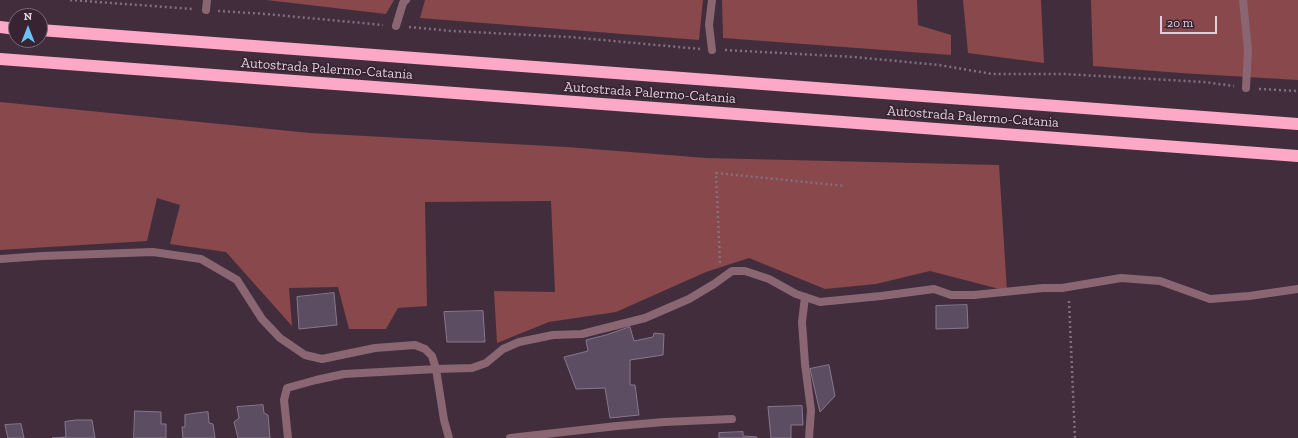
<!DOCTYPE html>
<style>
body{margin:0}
#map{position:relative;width:1298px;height:438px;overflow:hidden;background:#422d3c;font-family:"Zilla Slab",serif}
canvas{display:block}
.north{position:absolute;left:8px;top:8px;width:40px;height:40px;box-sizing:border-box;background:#372332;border:1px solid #7a6875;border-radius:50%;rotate:0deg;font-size:11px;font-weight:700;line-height:16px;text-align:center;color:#ded0da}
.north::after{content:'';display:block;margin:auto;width:14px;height:18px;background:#69c3f1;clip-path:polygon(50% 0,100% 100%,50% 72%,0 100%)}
.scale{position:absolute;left:1160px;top:16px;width:57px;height:18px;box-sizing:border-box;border:2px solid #ded0da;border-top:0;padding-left:5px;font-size:12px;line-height:14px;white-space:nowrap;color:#ded0da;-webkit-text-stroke:3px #372332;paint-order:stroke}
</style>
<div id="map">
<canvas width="1298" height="438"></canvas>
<div class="north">N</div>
<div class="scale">20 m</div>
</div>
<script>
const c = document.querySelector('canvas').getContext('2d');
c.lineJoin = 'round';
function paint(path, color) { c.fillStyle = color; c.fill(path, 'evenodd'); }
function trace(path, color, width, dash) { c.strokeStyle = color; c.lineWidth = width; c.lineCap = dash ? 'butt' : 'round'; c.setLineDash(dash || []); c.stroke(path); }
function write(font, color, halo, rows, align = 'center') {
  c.font = font + ' "Zilla Slab",serif'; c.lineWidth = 3.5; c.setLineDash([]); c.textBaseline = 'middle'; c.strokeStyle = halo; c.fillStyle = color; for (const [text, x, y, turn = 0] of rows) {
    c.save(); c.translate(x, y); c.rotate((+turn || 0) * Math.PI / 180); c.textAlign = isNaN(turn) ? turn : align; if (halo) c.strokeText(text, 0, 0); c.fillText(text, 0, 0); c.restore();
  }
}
paint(new Path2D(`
 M266 0H394L386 14Z
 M425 0H703L699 40 420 18Z
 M722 0H917L918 25 951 35V55L723 38Z
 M963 0H1041L1044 63 968 53Z
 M1091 0H1298V80L1180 73 1093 66Z
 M0 102 310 133 567 147 706 158 999 165 1007 291 930 271 876 284 825 289 749 258 706 272 616 312 549 322 497 343 494 291 555 292 551 201 425 202 427 306 398 308 386 329H349L338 287 289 288 292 326 226 252 170 244 180 205 157 198 147 241 0 250Z`), '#88484c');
const building = new Path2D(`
 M334 293 337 325 299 329 297 297Z
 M967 305 968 328 936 329V306Z
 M483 311 485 342H447L444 312Z
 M630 327 634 341 653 337 654 333 664 334 663 355 630 360V385H635L639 415 610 418 605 388 576 389 564 357 588 351 586 340 606 335Z
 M829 365 835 396 820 412 810 369Z
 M263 405 264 413 268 415 270 438H238L234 422 239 418 237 407Z
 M802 406 803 425H791V438H771L768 407Z
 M135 411 161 412V424H166V438H134Z
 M208 412 209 423 213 424 215 438H183L182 427H185V415Z
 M76 420H92L95 438H52L66 437 65 422Z
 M21 424 24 438H8L5 425Z
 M743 432V436L757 437V438H719V433Z`);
paint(building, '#5c4d63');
trace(building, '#87788f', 1);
trace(new Path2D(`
 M70 0 193 9
 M218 11 266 14 383 25
 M409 27 452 31 570 37 700 49
 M725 50 854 57 939 65 992 74H1064L1204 82 1234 86
 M1259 89 1298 91
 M720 263 716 173 845 186
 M1069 301 1075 438`), '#82707d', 2.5, [2, 3]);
trace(new Path2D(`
 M712 0 709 25 712 50
 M1243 0 1248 50 1246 88
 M206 10 207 0
 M396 26 403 3 406 0
 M805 297 802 322 805 364 811 410 809 438`), '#896672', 8);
trace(new Path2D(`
 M0 259 42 256 153 252 201 259 237 280 262 319 280 338 305 355 322 359 375 348 415 345 425 349 432 356 436 369 472 368 486 363 503 349 519 342 553 335 582 334 645 318 689 299 714 284 732 271H745L769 279 796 294 820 302 881 296 934 289 951 295H974L1043 288H1062L1121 278 1160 281 1210 299 1249 296 1298 289
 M288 438 284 400 287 388 316 380 344 374 436 369 444 420 449 438
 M510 438 617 426 664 422 732 419`), '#896672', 8);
trace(new Path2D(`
 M0 27 16 29
 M40 30 1298 124
 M0 59 1298 156`), '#fca8c6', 12);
write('14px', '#ded0da', '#372332', [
 ["Autostrada Palermo-Catania",327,69,4],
 ["Autostrada Palermo-Catania",650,93,4],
 ["Autostrada Palermo-Catania",973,117,4]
]);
</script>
